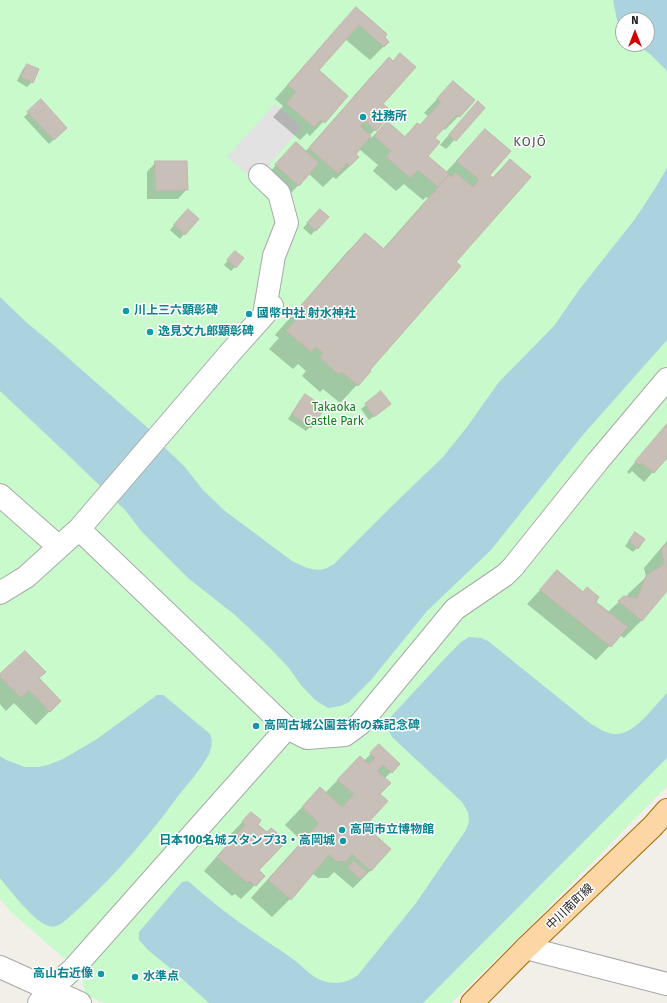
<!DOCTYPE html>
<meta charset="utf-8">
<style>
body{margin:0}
#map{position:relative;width:667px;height:1003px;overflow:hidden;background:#f2efe9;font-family:"Fira Sans",sans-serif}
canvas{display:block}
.north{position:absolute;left:615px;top:12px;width:40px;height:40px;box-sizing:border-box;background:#fff;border:1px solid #a7a7a7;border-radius:50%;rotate:0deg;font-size:11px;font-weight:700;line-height:16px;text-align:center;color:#222}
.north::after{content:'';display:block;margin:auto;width:14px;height:18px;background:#d40000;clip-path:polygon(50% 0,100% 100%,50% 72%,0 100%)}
</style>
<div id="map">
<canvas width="667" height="1003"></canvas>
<div class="north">N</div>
</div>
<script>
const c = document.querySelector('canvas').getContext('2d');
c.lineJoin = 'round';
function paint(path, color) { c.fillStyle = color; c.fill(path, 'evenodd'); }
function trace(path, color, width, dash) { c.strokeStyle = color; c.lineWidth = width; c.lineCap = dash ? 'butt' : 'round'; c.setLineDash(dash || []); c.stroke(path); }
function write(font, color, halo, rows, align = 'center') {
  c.font = font + ' "Fira Sans","Noto Sans JP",sans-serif'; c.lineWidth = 3; c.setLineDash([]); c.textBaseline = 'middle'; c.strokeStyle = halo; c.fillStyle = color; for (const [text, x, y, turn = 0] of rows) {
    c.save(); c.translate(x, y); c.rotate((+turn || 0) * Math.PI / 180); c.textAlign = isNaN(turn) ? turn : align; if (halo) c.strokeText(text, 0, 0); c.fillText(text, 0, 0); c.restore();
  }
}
paint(new Path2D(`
 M0 0H667V786L526 930 451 1003H104L86 995 80 972 12 913 0 899ZM623 20H647V44H623Z`), '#c8facc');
paint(new Path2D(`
 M275 104 302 127 255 181 227 157Z`), '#e2e2e2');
paint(new Path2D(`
 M613 0H667V71L650 54 636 44H647V20H623V30L617 20Z
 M667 168V340L582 436 491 550 427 611 371 680 349 702 341 706 328 708 315 700 301 685 289 668 270 648 235 615 188 578 142 532 125 510 66 453 0 391V297L26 322 50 342 149 429 164 447 184 466 203 490 225 511 292 561C308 569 320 575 335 563L395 503 443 457 467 427 499 382 554 326 579 290 635 219 656 187Z
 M469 637 481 638 488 641 591 724C598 728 605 733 614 734 634 736 654 706 667 693V758L423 1003H209L169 967 149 951 139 940V932L182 882 188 881C206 897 226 913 246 927 261 938 278 948 294 960 304 967 311 977 323 981 335 985 348 983 358 975L416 903 466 830 469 822 468 812 462 802 392 737 387 728V721L449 654 461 642Z
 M157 695H163L167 698 210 734C213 741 212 747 209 754 200 772 184 787 173 803 141 846 106 885 66 920 61 924 56 928 49 926 35 923 10 890 0 878V756L6 760 25 767H38L48 765 63 759 97 739Z`), '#aad3df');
paint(new Path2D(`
 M356 9 383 38 384 46 370 60 345 39 317 70 347 96 310 136 307 133 300 140 273 117 283 106 275 99 343 22Z
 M389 59 382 104 375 130 369 136 371 138 387 122 404 137 418 124 420 126 428 116 424 113 453 82 474 100 445 130 443 128 434 138 426 156 446 172 485 130 488 175 492 178 510 160 454 262 368 370 370 371 340 403 323 389 320 392 302 376 306 371 298 364 293 369 269 349 279 338 275 335 347 252 365 235 382 250 428 198 426 197 423 200 404 184 396 191 373 171 378 165 359 149 354 154 357 157 350 166 336 179 333 177 323 187 309 174 289 195 267 175 287 153 305 152 375 72Z
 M28 65 32 82 27 87 17 81 23 69Z
 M41 101 66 128 49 144 24 117Z
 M484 108 446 149 440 145 469 112Z
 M156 162 187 189 178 199H147V172Z
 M183 214 184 234 180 239 170 230Z
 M316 214 328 217 311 235 303 228Z
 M231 257 235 267 231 271 224 265Z
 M381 393 385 408 369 420 361 409Z
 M301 400 310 427 306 431 288 419Z
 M667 424V456L644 482 632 471 629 474 627 472Z
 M631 538 637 548 633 552 625 546Z
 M667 541V589L641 621 624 638 620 635 596 660 527 604 557 572 608 612 624 597H627L628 594 646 577 644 568Z
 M0 675 38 679 60 701 36 725 14 703 6 711 0 704Z
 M379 745 391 772 384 779 364 826 371 870 353 888 334 872 328 878H318L312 873 290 899 272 917 251 898 302 841 285 825 320 788 325 793 360 757 364 761Z
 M251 813 256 825 258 870 264 876 241 899 235 894 232 896 204 871 232 839 229 836Z`), '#0003');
const building = new Path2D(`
 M356 7 387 34 385 37 389 42 384 47 359 25 319 70 348 96 325 123 321 120 314 127 286 103 296 92 288 85Z
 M400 53 416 67 383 104 393 112 376 131 365 121 360 126 371 136 356 154 359 157 350 166 347 163 338 174 309 148 389 57 393 61Z
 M27 64 39 69 33 83 21 77Z
 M453 81 475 100 460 117 456 115 435 138 440 142 428 156 449 174 438 187 418 170 410 178 386 157 391 151 374 136 387 121 405 137 417 123 420 125 441 102 437 99Z
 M41 99 67 128 54 140 27 112Z
 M478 101 485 108 456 141 449 135Z
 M485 129 511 151 490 175 493 178 510 159 531 177 456 262 461 266 370 370 371 371 358 386 342 372 339 375 319 357 323 353 316 347 311 352 286 331 296 320 292 316 365 233 384 249 449 175 452 177 456 173 473 187 479 180 457 161Z
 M296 142 319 163 299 186 275 165Z
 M155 161H187L188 190 156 191Z
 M188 209 199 219 185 235 174 225Z
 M320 209 329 217 316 231 307 223Z
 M235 251 244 258 236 268 227 260Z
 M381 391 391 404 374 417 365 404Z
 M305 394 325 408 311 428 292 414Z
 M667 424V458L654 473 641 463 639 465 635 462Z
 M635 532 645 539 638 549 629 541Z
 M667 543V591L642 621 618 601 624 596 637 598 646 576 664 564 661 549Z
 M557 570 583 592 587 587 599 597 596 602 628 627 611 647 540 590Z
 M25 651 46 672 39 678 61 701 50 712 29 690 21 698 0 677V674Z
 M379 744 400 764 392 773 383 765 377 771 391 783 380 794 388 801 365 826 391 849 371 871 352 854 347 861H336L329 855 291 900 268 880 319 823 302 807 320 787 342 807 354 794 337 780 360 756 369 764 375 758 370 753Z
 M251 812 261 820 258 825 267 832 271 828 287 841 259 870 265 876 256 886 249 881 247 883 217 857 245 825 242 822Z
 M354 861 367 872 360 879 348 868Z`);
paint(building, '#c7bfb8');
trace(building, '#c4b6ab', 1);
const minor = new Path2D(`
 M260 175 279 193 287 223 274 256 264 315
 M0 495 59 547
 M79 529 287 728 307 738 345 735 360 724 455 609 505 575 513 567 598 461 667 379
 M0 593 26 577 79 529 230 353 272 306
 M526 948 667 984
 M0 967 80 1003
 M39 1003 51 989 74 968 287 728`);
const major = new Path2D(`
 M472 1003 526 948 653 826 667 810`);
trace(minor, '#a9a9a9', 24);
trace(major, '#a06b00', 24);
trace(minor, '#fff', 22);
trace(major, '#fcd6a4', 22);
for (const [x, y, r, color] of [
 [363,117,4,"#0f9aa8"],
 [126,311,4,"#0f9aa8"],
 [249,314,4,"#0f9aa8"],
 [150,332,4,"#0f9aa8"],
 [256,726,4,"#0f9aa8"],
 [342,830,4,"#0f9aa8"],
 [343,841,4,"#0f9aa8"],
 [101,974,4,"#0f9aa8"],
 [135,977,4,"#0f9aa8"]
]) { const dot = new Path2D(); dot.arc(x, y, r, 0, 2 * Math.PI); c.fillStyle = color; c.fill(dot); trace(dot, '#fff', 1.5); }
write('bold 12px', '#0d838f', '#fff', [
 ["社務所",371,117],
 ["川上三六顕彰碑",134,311],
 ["國幣中社 射水神社",257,314],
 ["逸見文九郎顕彰碑",158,332],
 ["高岡古城公園芸術の森記念碑",264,726],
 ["高岡市立博物館",350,830],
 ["日本100名城スタンプ33・高岡城",335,841,"right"],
 ["高山右近像",93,974,"right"],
 ["水準点",143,977]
], 'left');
write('12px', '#0c8416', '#fff', [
 ["Takaoka",334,408],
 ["Castle Park",334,422]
]);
write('12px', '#222', '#fff', [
 ["中川南町線",570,907,-44]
]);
c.letterSpacing = '1px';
write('13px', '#555', '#fff', [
 ["KOJŌ",530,142]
]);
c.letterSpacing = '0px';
</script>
